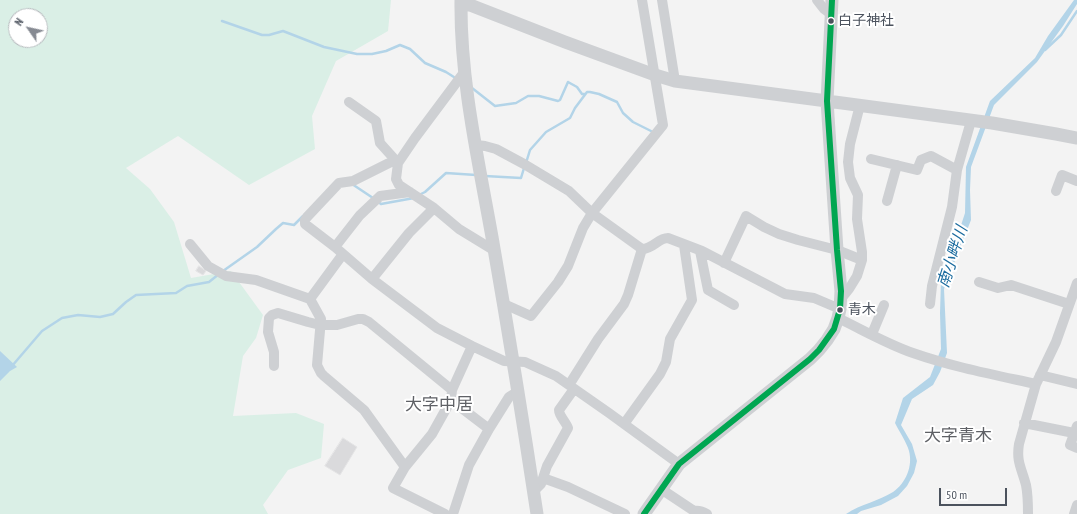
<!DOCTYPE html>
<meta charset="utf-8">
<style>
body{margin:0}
#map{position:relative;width:1077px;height:514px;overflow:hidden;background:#f3f3f3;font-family:"PT Sans Narrow",sans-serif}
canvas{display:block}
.north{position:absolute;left:8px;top:8px;width:40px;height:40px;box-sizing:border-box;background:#fff;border:1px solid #b7babe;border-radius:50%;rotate:304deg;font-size:11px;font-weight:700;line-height:16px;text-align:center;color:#4b525d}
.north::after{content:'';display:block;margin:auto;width:14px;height:18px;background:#868a92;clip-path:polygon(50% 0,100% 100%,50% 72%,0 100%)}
.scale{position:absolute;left:939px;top:488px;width:68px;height:18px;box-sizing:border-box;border:2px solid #4b525d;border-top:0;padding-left:5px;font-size:12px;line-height:14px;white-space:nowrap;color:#4b525d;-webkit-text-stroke:3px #fff;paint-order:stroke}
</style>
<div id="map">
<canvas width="1077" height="514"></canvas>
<div class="north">N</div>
<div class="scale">50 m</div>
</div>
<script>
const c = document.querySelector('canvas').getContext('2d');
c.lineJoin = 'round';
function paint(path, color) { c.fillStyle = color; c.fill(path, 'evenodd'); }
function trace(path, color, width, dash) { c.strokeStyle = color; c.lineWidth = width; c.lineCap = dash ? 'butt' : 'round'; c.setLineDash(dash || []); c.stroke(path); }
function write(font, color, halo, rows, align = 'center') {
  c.font = font + ' "PT Sans Narrow","Noto Sans JP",sans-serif'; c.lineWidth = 4; c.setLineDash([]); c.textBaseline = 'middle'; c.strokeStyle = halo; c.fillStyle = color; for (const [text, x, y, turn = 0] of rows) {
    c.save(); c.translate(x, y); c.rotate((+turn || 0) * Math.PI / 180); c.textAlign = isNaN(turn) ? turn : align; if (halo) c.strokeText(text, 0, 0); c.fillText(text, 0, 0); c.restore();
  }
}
paint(new Path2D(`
 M0 0H391L388 31 336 61 312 116 315 149 249 185 178 136 126 168 150 189 174 222 191 278 231 271 263 315 256 338 243 356 233 416 296 413 324 424 321 458 288 470 263 505 268 514H0ZM16 16H40V40H16Z`), '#daefe6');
paint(new Path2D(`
 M1074 0H1077V4L1063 26 1037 62 994 105 971 167 970 190 971 220 944 289 947 353 940 372 933 385 912 399 901 425 912 444 917 461 914 473 907 486 898 496 881 505 861 511 857 514H846C861 504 879 501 893 492 906 483 913 466 909 451 907 443 899 431 895 423L903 398 930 377 941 349 940 313 941 280 949 262 965 213 966 167 990 101 1035 58 1048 36Z
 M0 351 17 367 10 371 0 381Z`), '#b3d4e8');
trace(new Path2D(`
 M222 21 262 35H269L283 31 324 47 357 54H372L386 51 400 45 410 49 425 63 446 72 457 79
 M1045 50 1061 35 1077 11
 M472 88 495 106 516 103 528 96H539L558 101 560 100 568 82 577 87 582 94H585
 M526 163 530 150 546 132 570 118 575 108 587 92H590L599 94 617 102 623 113 633 122 651 131
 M485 176 521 178 524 168
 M352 184 373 198
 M419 195 425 192 446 173 476 175
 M377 201 381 204 414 198
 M223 271 257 247 276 229 283 223 294 225 303 216
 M12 366 42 331 62 318 78 315 100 317 113 314 126 302 136 295 176 293 187 286 209 282 219 274`), '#b3d4e8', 2.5);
const building = new Path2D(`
 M199 266 206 271 203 275 196 271Z
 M343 438 357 447 340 475 325 466Z`);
paint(building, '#dadadc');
trace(building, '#e4e4e5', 1);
trace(new Path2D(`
 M662 0 675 81
 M817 0 824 9 831 14
 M349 102 376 121 380 143 398 163 396 179 399 185 434 208 459 229 495 251
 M476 145 485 146 496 149 524 164 569 191 592 213 642 249C653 249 658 238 668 238L702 251 785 294 814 298 840 309
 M871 159 917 170 921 160 931 156 957 170
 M395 160 353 181 339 183 307 217 305 220V224L335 247 372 279 437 328 472 346 504 361 525 362 556 376 609 413 679 464
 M398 163 415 138 465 71
 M1056 191 1062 175 1077 181
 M887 201 897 165
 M190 244 208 266 226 276 256 280 310 299 343 254
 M335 247 360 215 380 196 410 192
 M700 251 708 290 734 305
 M724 263 746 216 764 227 779 234 798 240 837 250 862 260
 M372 279 409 233 434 208
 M979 282 998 288 1011 285 1069 304
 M310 299 321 319 317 365 321 373 324 376 364 410 405 467
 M841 299 849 289 857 276 862 260V252L857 219 858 195 850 178 848 162 850 144 860 105
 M504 304 531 316 558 282 568 266 583 228 592 213 663 125 642 0
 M930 304 932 286 952 207 957 170 971 121
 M838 318C863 330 887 344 913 353 953 367 995 375 1036 384
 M872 334 884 305
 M274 366V352L268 332 269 318 272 315 278 313 308 322 320 325H337L358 319H363L369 322 452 390
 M1040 375 1077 384
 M569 385 598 339 624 304 628 295 642 249
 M451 400 489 429
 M1024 423 1074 433
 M624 424 660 374 666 362 670 339 692 300 684 245
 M1077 426 1070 445 1077 448
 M543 478 568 487 625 514
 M661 489 694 511C699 510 702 511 707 514
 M534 491 541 484 547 466 568 428C566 422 559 416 559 410L574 389
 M445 514 393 488 405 467 432 434 451 400 452 390 472 346
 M453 514 469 465 489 429 509 397 517 392
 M1028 514C1028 504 1028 495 1026 485 1022 469 1016 462 1019 444L1036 384 1056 342 1077 283
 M1074 514 1077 505`), '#ced0d3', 10);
trace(new Path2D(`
 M461 0C460 80 478 158 492 237 508 329 523 421 537 514
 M461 4 470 5 565 42 655 75 675 81 827 101 992 123 1056 134 1077 138
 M644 514 679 464 810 359 819 350 827 340 834 329 838 318 840 309 841 291 837 250 827 101 832 0`), '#ced0d3', 13);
trace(new Path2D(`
 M644 514 679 464 810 359 819 350 834 329 840 309 841 291 837 250 827 101 832 0`), '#00a651', 6);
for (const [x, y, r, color] of [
 [831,21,3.5,"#4b525d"],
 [840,310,3.5,"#4b525d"]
]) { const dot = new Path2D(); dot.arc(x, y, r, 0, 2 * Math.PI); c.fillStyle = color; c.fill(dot); trace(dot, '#fff', 1.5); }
write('14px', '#4b525d', '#fff', [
 ["白子神社",838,21],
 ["青木",848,310]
], 'left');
write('italic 16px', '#1c6c9f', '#fff', [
 ["南小畔川",953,257,-72]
]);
write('17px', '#5f6166', '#fff', [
 ["大字中居",439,405],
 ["大字青木",958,436]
]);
</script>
